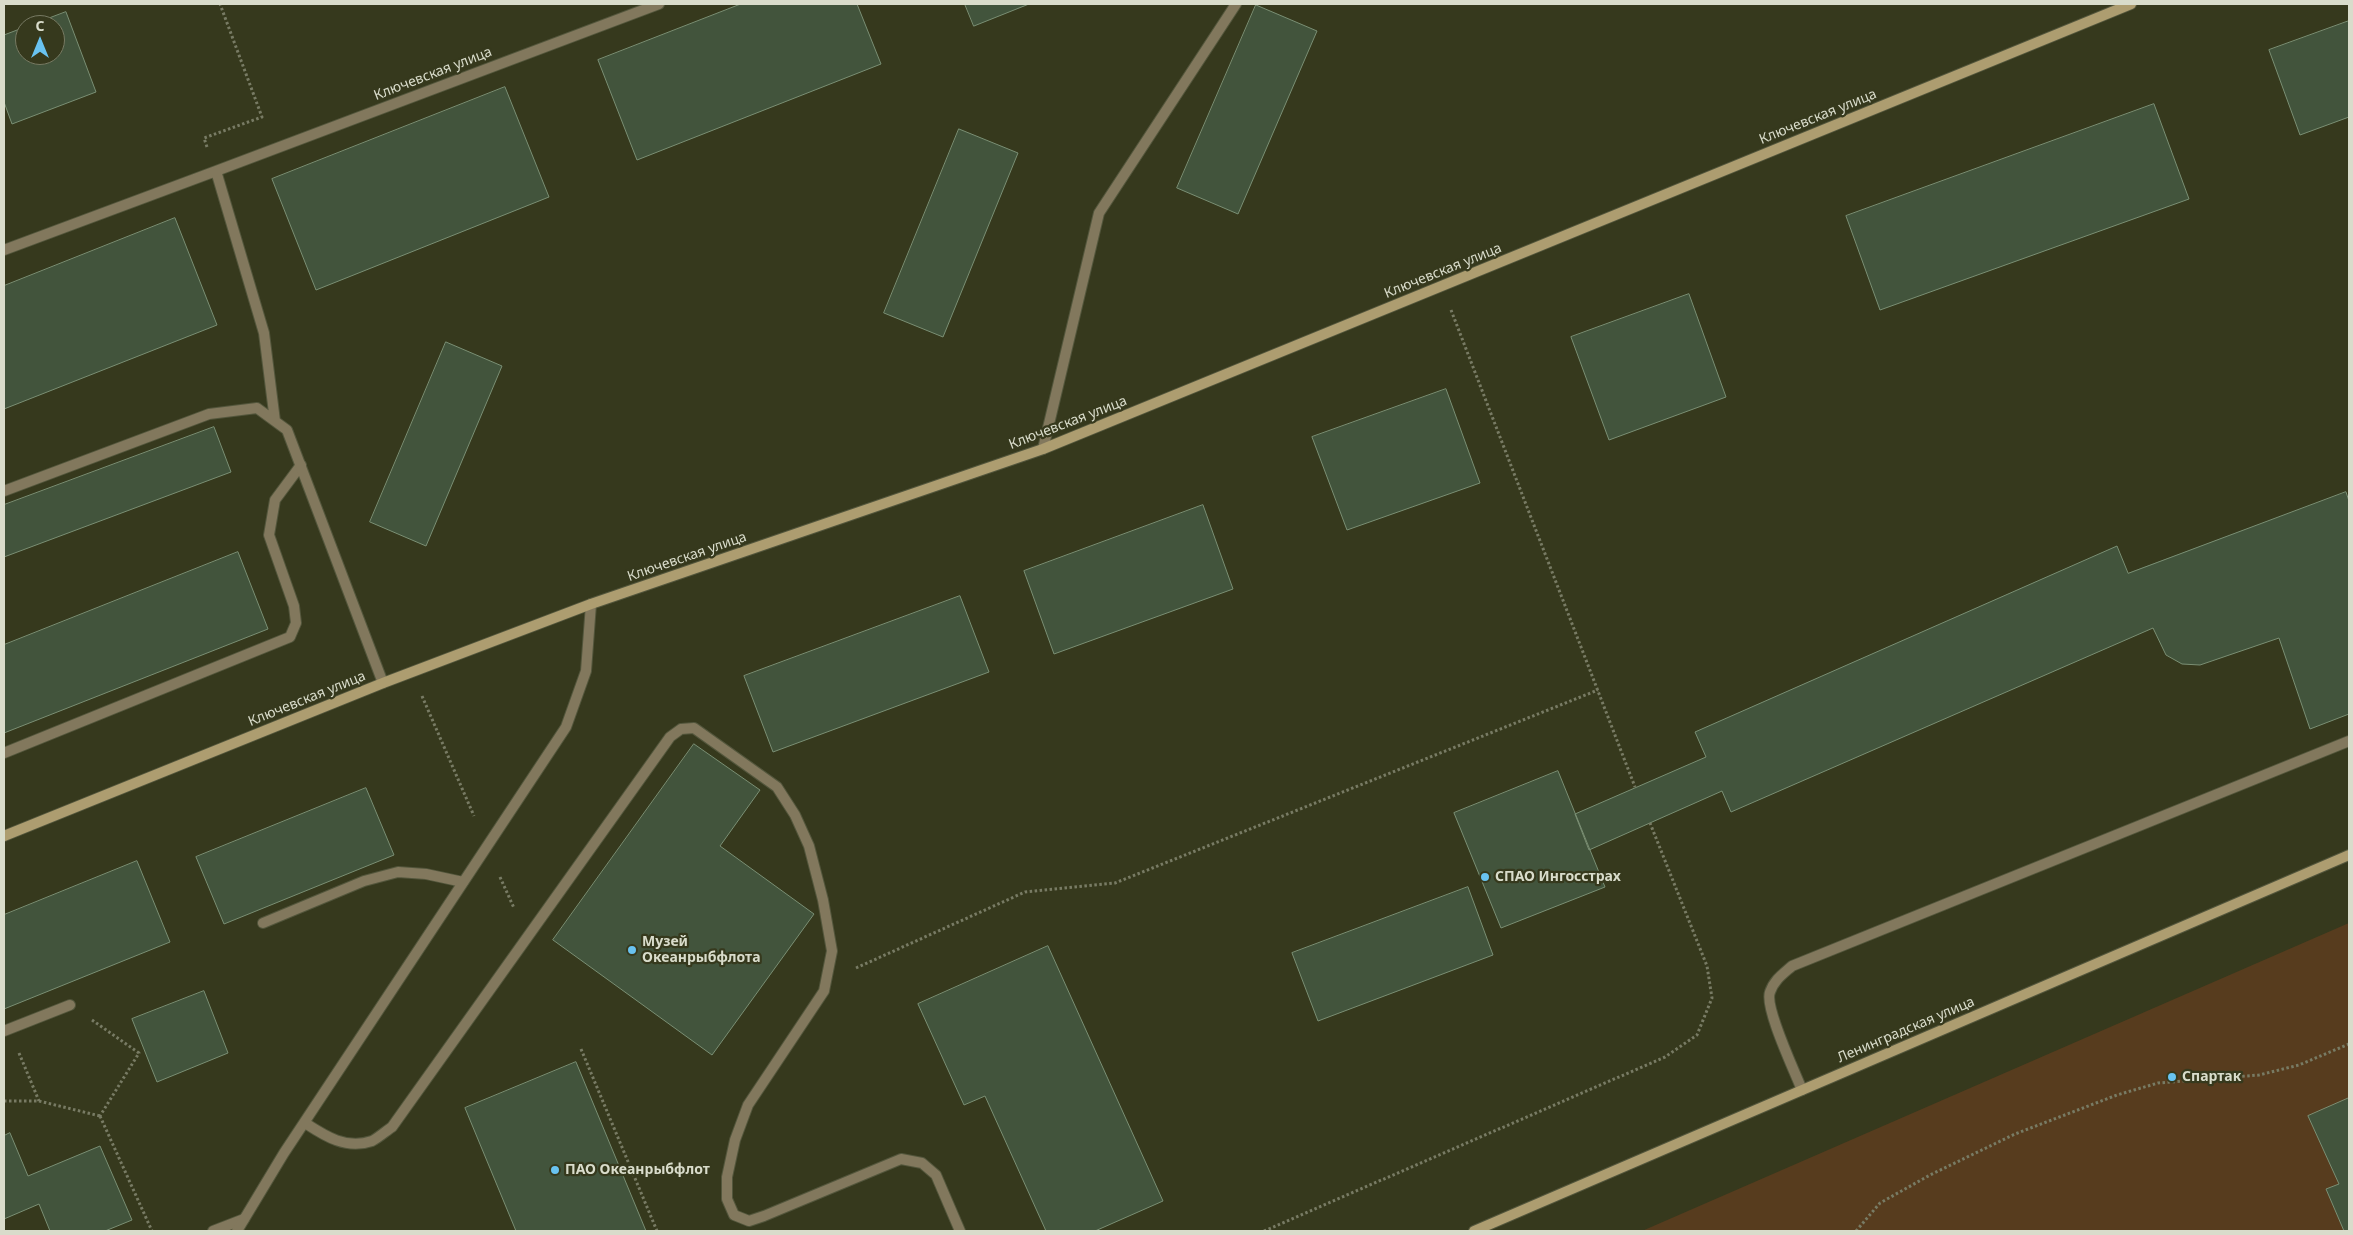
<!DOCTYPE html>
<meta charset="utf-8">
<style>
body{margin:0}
#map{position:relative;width:2353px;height:1235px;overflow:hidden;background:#36391d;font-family:"Noto Sans",sans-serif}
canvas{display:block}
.frame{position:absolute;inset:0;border:5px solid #d9dccb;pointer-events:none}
.north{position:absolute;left:15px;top:15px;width:50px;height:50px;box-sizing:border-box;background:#36391d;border:1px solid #777a63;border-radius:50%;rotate:0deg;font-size:14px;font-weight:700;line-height:20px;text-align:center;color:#d9dccb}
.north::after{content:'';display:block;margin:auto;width:18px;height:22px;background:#69c3f1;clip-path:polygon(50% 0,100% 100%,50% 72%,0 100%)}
</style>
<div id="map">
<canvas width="2353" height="1235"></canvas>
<div class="frame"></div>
<div class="north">С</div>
</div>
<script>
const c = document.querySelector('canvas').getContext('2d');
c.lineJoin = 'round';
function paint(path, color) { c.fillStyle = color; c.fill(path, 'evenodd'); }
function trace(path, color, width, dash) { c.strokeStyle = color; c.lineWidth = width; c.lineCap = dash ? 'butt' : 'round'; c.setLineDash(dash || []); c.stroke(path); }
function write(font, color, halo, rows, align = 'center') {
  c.font = font + ' "Noto Sans",sans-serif'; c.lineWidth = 4.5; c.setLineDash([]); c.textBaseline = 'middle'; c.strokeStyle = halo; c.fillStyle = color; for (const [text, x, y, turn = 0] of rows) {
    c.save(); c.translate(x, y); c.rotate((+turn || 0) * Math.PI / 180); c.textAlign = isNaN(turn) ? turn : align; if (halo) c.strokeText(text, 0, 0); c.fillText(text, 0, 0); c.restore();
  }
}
paint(new Path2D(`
 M2349 923V1231H1642Z`), '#573c1e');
const building = new Path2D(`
 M741 4H857L881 64 637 160 598 60Z
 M965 4H1029L974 26Z
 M1256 5 1317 31 1238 214 1177 188Z
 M66 12 96 92 12 124 4 102V35L25 27V55H55V25H31Z
 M2349 21V117L2300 135 2269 50Z
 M505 87 549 197 316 290 272 179Z
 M2154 104 2189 199 1880 310 1846 216Z
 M959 129 1018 153 943 337 884 313Z
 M175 218 217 325 4 409V286Z
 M1689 294 1726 397 1609 440 1571 337Z
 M446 342 502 366 426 546 370 522Z
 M1446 389 1480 483 1347 530 1312 437Z
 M214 427 231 472 4 557V505Z
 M2346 492 2349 501V714L2310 729 2279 638 2200 665 2182 664 2166 655 2153 628 1731 812 1722 791 1589 850 1575 814 1706 757 1695 732 2117 546 2128 573Z
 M1203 505 1233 589 1054 654 1024 571Z
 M238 552 268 629 4 733V645Z
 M960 596 989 672 773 752 744 676Z
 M694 744 760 790 720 846 814 914 712 1055 553 940Z
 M1558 771 1605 887 1501 928 1454 813Z
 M366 788 394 855 224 924 196 857Z
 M137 861 170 942 4 1009V915Z
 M1468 887 1493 955 1318 1021 1292 953Z
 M1048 946 1163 1201 1095 1231H1046L985 1096 964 1105 918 1004Z
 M204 991 228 1053 157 1082 132 1019Z
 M576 1062 646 1231H516L465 1108Z
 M2349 1098V1231H2344L2326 1189 2339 1184 2308 1116Z
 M10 1133 28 1176 100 1146 132 1220 105 1231H50L39 1204 4 1219V1136Z`);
paint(building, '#42543c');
trace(building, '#7a8f74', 1);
const service = new Path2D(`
 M1043 449 1099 213 1236 4
 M4 753 290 637 296 623 294 606 269 535 275 500 301 465
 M263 923 364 881 398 872 426 874 463 882
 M4 1031 70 1005
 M1802 1090C1795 1072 1764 1007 1770 992 1774 980 1783 974 1792 966L2349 741
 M305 1123C325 1136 346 1150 372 1141 378 1138 386 1131 392 1127L670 737 681 729 694 728 777 787 795 815 809 846 823 900 832 951 824 991 748 1105 735 1140 727 1177V1199L734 1215 749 1221 764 1216 901 1159 922 1163 936 1175 960 1231
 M213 1231 244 1219`);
const minor = new Path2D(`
 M4 250 216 171
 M275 421 264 333 216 171 659 4
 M4 491 209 414 257 408 287 430 383 683`);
const tertiary = new Path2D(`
 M237 1231 284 1153 566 727 586 671 591 604`);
const secondary = new Path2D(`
 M4 836 383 683 591 604 1043 449 2131 4
 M1474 1231 2349 855`);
trace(service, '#53563c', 12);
trace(minor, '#53563c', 12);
trace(tertiary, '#53563c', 12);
trace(secondary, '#53563c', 12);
trace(new Path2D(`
 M207 147 204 138 262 117 220 4
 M1451 310 1635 787
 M422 696 474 816
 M500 877 514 908
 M856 968 1025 892 1115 883 1598 690
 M92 1020 139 1053 100 1116
 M581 1049 657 1231
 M19 1053 39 1101
 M4 1101H39L100 1116
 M100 1116 152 1231
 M1264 1231 1665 1057 1697 1035 1712 998 1707 966 1650 823
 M1856 1231 1880 1203 1930 1175 2015 1134 2117 1095 2158 1083 2259 1075 2299 1065 2349 1044`), '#787b64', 3, [2.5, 2.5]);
trace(service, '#82785d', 10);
trace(minor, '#82785d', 10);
trace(tertiary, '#82785d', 10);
trace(secondary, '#ad9d70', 10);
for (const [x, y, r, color] of [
 [1485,877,5,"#69c3f1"],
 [632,950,5,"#69c3f1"],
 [2172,1077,5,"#69c3f1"],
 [555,1170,5,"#69c3f1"]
]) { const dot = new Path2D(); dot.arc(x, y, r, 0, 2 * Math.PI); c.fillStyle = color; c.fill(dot); trace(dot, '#36391d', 2); }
write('14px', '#d9dccb', '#36391d', [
 ["Ключевская улица",433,74,-21],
 ["Ключевская улица",1818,117,-22],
 ["Ключевская улица",1443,271,-22],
 ["Ключевская улица",1068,423,-21],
 ["Ключевская улица",687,557,-19],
 ["Ключевская улица",307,699,-22],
 ["Ленинградская улица",1906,1030,-23]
]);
write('bold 14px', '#d9dccb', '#36391d', [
 ["СПАО Ингосстрах",1495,877],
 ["Музей",642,942],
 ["Океанрыбфлота",642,958],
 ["Спартак",2182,1077],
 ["ПАО Океанрыбфлот",565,1170]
], 'left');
</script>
